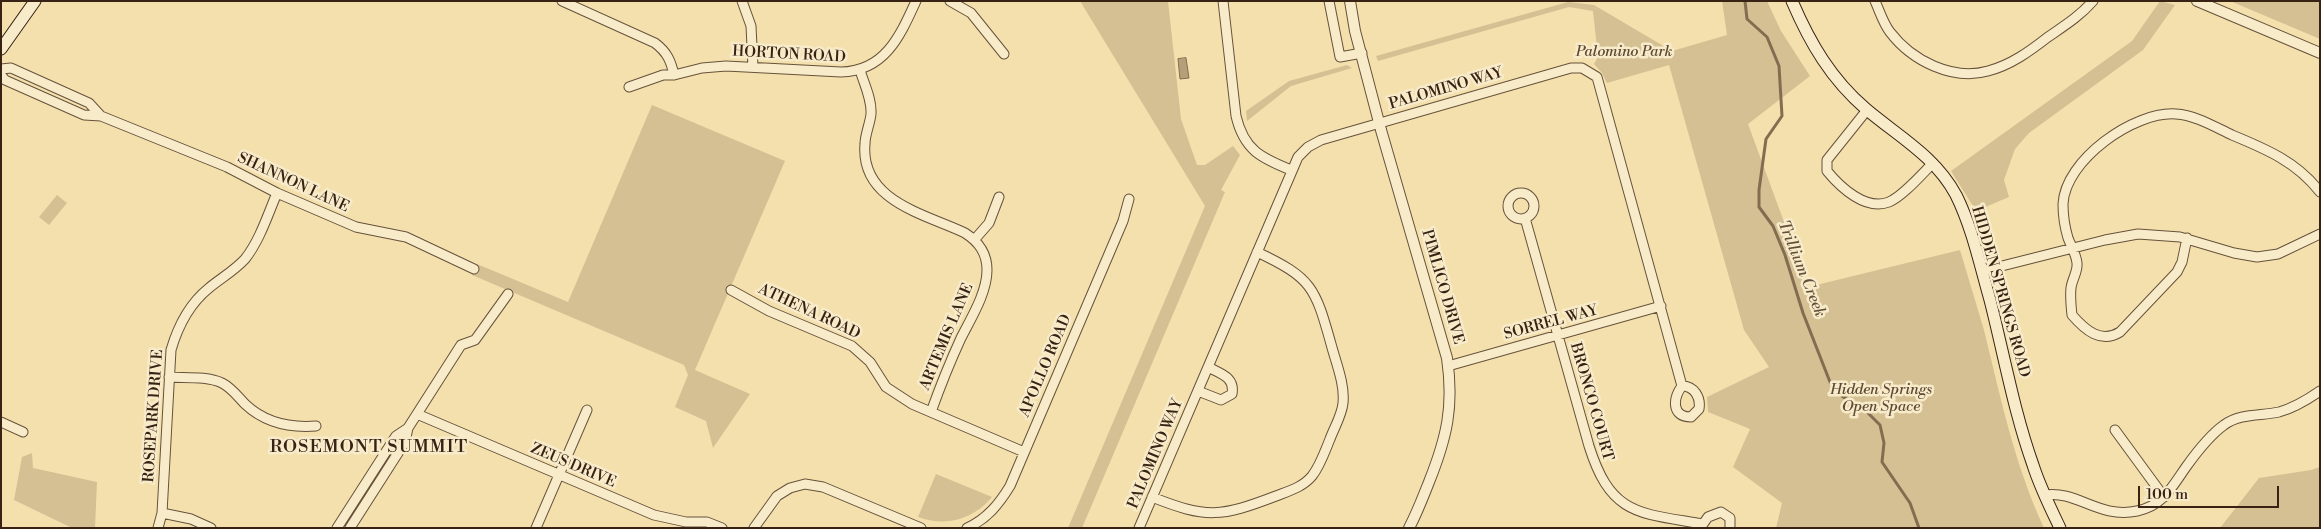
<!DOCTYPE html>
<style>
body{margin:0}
#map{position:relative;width:2321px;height:529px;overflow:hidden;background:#f4e0ad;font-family:"Libre Bodoni",serif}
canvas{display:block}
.frame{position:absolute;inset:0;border:2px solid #372214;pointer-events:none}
.scale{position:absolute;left:2138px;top:486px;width:141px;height:22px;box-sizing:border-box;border:2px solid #372214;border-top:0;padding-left:6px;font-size:15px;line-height:18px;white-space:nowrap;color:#372214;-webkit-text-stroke:4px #f8ebca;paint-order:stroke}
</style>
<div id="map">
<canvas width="2321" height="529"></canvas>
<div class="frame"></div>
<div class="scale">100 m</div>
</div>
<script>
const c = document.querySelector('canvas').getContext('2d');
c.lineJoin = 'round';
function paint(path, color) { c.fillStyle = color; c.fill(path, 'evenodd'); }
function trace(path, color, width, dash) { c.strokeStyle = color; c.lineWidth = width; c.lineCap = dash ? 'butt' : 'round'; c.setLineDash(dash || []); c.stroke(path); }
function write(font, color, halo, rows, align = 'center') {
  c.font = font + ' "Libre Bodoni",serif'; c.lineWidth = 5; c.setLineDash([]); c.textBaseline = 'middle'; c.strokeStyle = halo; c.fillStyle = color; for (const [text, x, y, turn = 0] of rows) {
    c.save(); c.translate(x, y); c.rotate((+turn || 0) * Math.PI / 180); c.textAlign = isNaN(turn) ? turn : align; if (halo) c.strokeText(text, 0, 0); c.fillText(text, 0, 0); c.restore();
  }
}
paint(new Path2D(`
 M1080 1H1168L1181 119 1197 165H1205L1233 146 1240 155 1221 190 1225 192 1082 528H1068L1205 206Z
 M1722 1H1767L1781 31 1810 76 1748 124 1808 287 1960 250C1968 277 1976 303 1984 330 2001 399 2014 463 2044 528H1776L1782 503 1733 467 1750 429 1708 412 1707 397 1769 367 1744 330 1669 65 1607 83 1602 73 1594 64 1598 57 1593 11 1569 7 1378 61 1376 56 1568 2 1594 5 1672 51 1727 35Z
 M2160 1 2175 5 2143 50 2029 133 2015 149 2004 180 2009 197 1976 211 1951 171 2132 41Z
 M2230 1H2320V39Z
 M1347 65 1352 68 1291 86 1247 121 1246 111 1289 81Z
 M652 105 785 161 695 370 750 394 713 448 706 421 675 407 688 375 684 365 472 275 477 264 568 302Z
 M57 195 67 203 49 225 39 217Z
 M32 453 33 468 97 482 95 528H72L14 500 22 457Z
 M2320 467V528H2220L2259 478 2311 470Z
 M936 474 992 497C973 520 945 527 918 517Z`), '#d4c093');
const water = new Path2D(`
 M1186 58 1189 78 1180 79 1178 59Z`);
paint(water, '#b49f79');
trace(water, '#826d51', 1);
trace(new Path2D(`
 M1745 1 1747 19 1767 37 1779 66 1782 116 1766 139 1759 190V207L1773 226 1785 255 1803 313 1830 382 1843 397 1862 407 1880 425 1884 443 1882 462 1910 503 1919 528`), '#826d51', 3);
const minor = new Path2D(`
 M562 1 655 43C667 52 671 61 674 75
 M742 1 751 26 753 67
 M950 1 971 13 1004 54
 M1223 1 1236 116C1244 150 1261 158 1291 170
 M1329 1 1340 57 1362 53
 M1875 1C1880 12 1883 23 1890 32 1912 61 1953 81 1988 71 2011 65 2030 51 2048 37 2064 26 2080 16 2093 1
 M1 69 11 68 89 103 101 116
 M860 70C864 84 872 99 871 114 870 124 865 134 865 144 860 201 925 214 965 233 979 242 987 253 987 270 987 293 971 318 961 338 950 362 940 387 931 412
 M1 75 5 80 84 115 101 116 227 167 277 193 356 227 406 237 474 269
 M629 87 663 75H674L702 68 726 66 841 72C885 71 900 36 916 1
 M1867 110 1827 160V171C1841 188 1866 211 1889 202 1903 196 1922 174 1933 163
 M1508 206a13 13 0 1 1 26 0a13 13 0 1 1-26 0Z
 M1525 218 1589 446C1611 516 1639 513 1703 524
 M2187 238 2182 262 2177 272 2120 332C2101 344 2085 330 2072 315 2071 306 2070 297 2071 288 2072 279 2078 272 2077 263 2076 254 2071 246 2068 238 2065 228 2063 214 2063 204 2065 160 2134 111 2176 114 2195 115 2215 127 2232 135 2266 149 2297 162 2320 192
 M975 239 989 223 999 197
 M1982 271 2105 240 2138 234 2180 237 2234 253 2257 257 2278 254 2320 234
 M731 290 769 311 852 346 870 362 886 387 912 404 1024 452
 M1448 366 1661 306
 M169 377C186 378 207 376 222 383 232 388 238 397 245 404 265 423 290 428 316 426
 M1198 391 1221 400 1232 394C1235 377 1221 374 1208 367
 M417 414 654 515 686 522H707L722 528
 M1 422 23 432
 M2115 430 2164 497
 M2045 495C2077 490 2098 519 2137 511 2163 506 2172 487 2186 467 2196 453 2210 435 2224 425 2240 413 2261 416 2279 412 2294 408 2307 400 2320 391
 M1152 497C1207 519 1221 517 1276 496 1289 491 1303 487 1312 476 1320 466 1325 451 1330 439 1334 428 1342 415 1343 403 1345 384 1336 363 1331 344 1315 287 1312 278 1257 252
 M162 513 191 519 211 528
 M1703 524 1708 517 1721 512 1730 518V528
 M158 528 162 513 171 350C178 326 189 304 209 288 221 278 234 271 245 259 260 240 268 214 277 193
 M337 528 396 436 408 428
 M350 528 405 442 408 428 461 345 475 340 508 294
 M536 528 587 410
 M754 528 777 496 790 488 805 484 823 487 921 528
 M967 528C987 519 999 504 1010 486L1123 221 1129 199
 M1139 528 1298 157 1308 147 1321 140 1571 68H1582L1597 77 1682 386C1673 398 1671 417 1691 417L1699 409C1701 397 1694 386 1682 386`);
const tertiary = new Path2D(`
 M1350 1 1355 31 1381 130 1447 358C1454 406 1447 437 1429 482 1423 497 1417 513 1409 528
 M2197 1 2320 53`);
const secondary = new Path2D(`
 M1792 1C1810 43 1831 79 1866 109 1899 137 1935 156 1956 195 1972 227 1980 265 1990 300 2004 355 2014 412 2033 465 2040 487 2050 507 2060 528
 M1 49 35 1`);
trace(minor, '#66523a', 11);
trace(tertiary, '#66523a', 12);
trace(secondary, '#372214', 13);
trace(minor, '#f8ebca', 9);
trace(tertiary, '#f8ebca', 10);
trace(secondary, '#f8ebca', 11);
write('italic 15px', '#5e4a34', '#f8ebca', [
 ["Palomino Park",1624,52],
 ["Hidden Springs",1881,390],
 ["Open Space",1881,407]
]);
write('15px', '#372214', '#f8ebca', [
 ["HORTON ROAD",789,55,3],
 ["PALOMINO WAY",1446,89,-16],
 ["SHANNON LANE",293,183,25],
 ["PIMLICO DRIVE",1442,287,74],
 ["HIDDEN SPRINGS ROAD",2000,292,74],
 ["ATHENA ROAD",809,312,25],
 ["SORREL WAY",1551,323,-15],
 ["ARTEMIS LANE",947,337,-67],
 ["APOLLO ROAD",1046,366,-67],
 ["BRONCO COURT",1591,402,74],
 ["ROSEPARK DRIVE",154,416,-86],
 ["PALOMINO WAY",1156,454,-67],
 ["ZEUS DRIVE",573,466,23]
]);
write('italic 16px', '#634e37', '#f8ebca', [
 ["Trillium Creek",1801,269,68]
]);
c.letterSpacing = '1px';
write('18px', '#372214', '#f8ebca', [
 ["ROSEMONT SUMMIT",369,448]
]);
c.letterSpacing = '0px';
</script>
